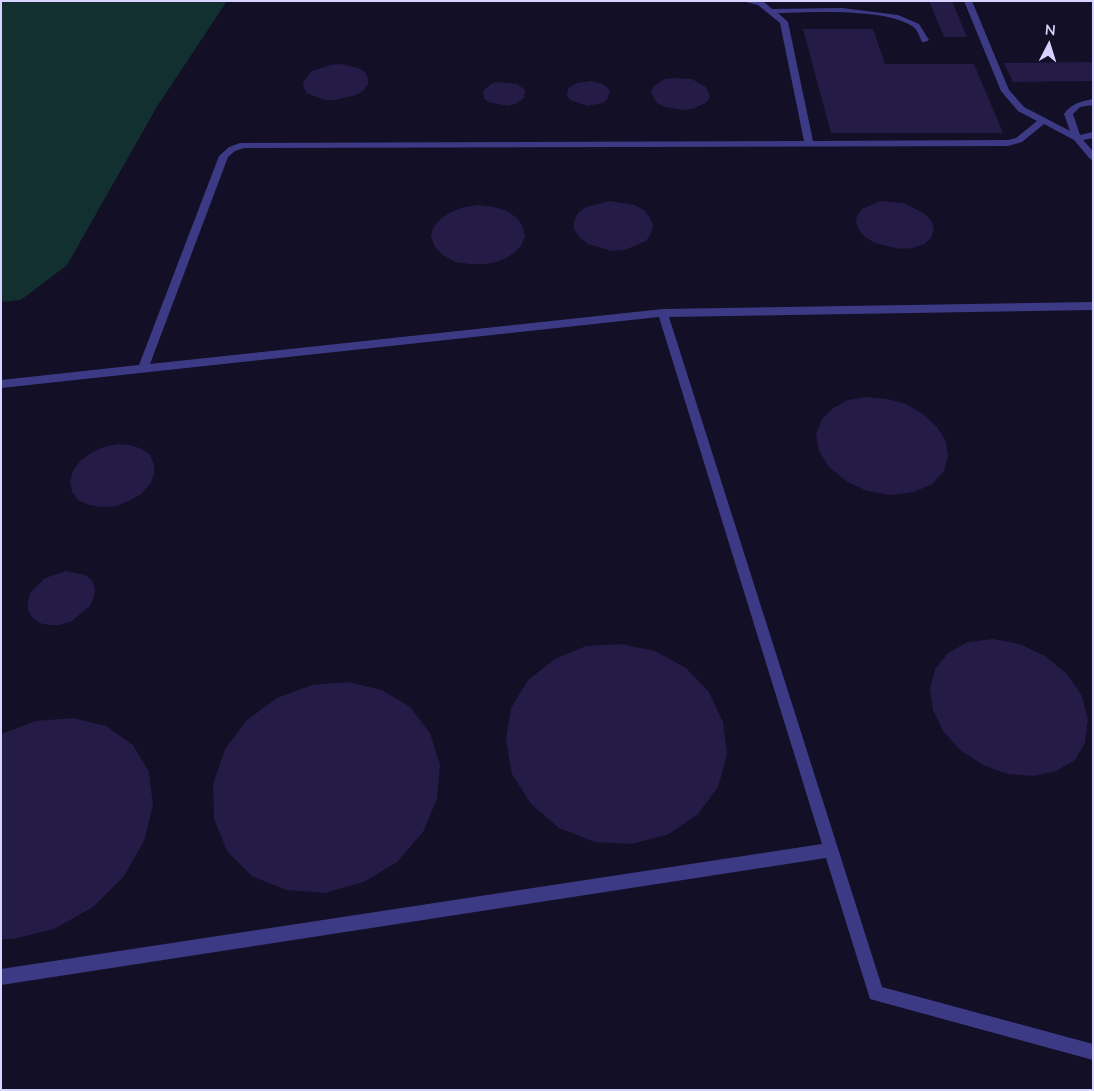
<!DOCTYPE html>
<style>
body{margin:0}
#map{position:relative;width:1094px;height:1091px;overflow:hidden;background:#130f26;font-family:Lato,sans-serif}
canvas{display:block}
.frame{position:absolute;inset:0;border:2px solid #d9d4ff;pointer-events:none}
.north{position:absolute;left:1024px;top:20px;width:50px;height:50px;-webkit-text-stroke:4px #130f26;paint-order:stroke;rotate:5deg;font-size:14px;font-weight:700;line-height:20px;text-align:center;color:#d9d4ff}
.north::after{content:'';display:block;margin:auto;width:18px;height:22px;background:#d9d4ff;clip-path:polygon(50% 0,100% 100%,50% 72%,0 100%)}
</style>
<div id="map">
<canvas width="1094" height="1091"></canvas>
<div class="frame"></div>
<div class="north">N</div>
</div>
<script>
const c = document.querySelector('canvas').getContext('2d');
c.lineJoin = 'round';
function paint(path, color) { c.fillStyle = color; c.fill(path, 'evenodd'); }
paint(new Path2D(`
 M1 1H227L158 105 67 265 21 300 1 302Z`), '#12302f');
paint(new Path2D(`
 M929 1H952L967 37H944Z
 M803 29H873L885 64H974L1003 133H831Z
 M1093 62V81L1013 82 1004 63Z
 M340 64 358 68 365 72 368 78V84L364 90 356 95 335 100H324L307 93 304 88 303 82 312 71 330 65Z
 M673 78 692 79 706 87 710 97 707 102 693 109 683 110 665 107 657 103 651 93 653 87 664 79Z
 M591 81 603 84 608 88 610 92 607 100 602 103 588 106 570 100 567 96 568 88 577 83Z
 M497 82 517 84 525 90 524 98 515 104 508 106 489 102 484 99 483 91 491 84Z
 M610 201 634 205 644 210 650 218 653 225 651 234 646 241 625 250 612 251 588 244 579 237 574 229V221L578 213 586 207Z
 M880 201 904 203 925 214 932 222 934 230 931 238 924 244 913 248 900 249 875 243 865 237 859 230 856 223 857 215 862 209Z
 M479 205 494 207 507 211 517 218 523 227 525 236 521 246 513 254 500 261 485 264H470L455 262 443 255 435 247 431 237 433 228 440 219 451 212 464 207Z
 M866 397 887 399 906 404 923 414 937 427 946 441 948 456 944 471 932 484 914 492 891 495 867 491 846 481 829 467 819 451 816 434 822 419 833 408 848 400Z
 M117 444 130 445 142 449 150 455 154 464V474L150 484 141 494 129 501 116 506 102 507 89 505 78 500 72 492 70 482 73 471 80 461 91 453 104 447Z
 M66 571 85 575 92 580 95 588 94 597 90 606 72 621 60 625H49L39 623 32 617 28 610V602L30 593 45 578Z
 M993 639 1020 644 1045 656 1067 674 1082 696 1088 720 1085 743 1075 760 1056 771 1034 776 1008 774 983 765 960 750 943 731 933 710 930 688 935 669 948 653 968 642Z
 M621 644 655 651 686 668 709 692 723 722 727 755 718 787 698 814 669 834 632 844 595 842 559 828 531 804 512 774 506 740 511 708 528 680 555 659 586 646Z
 M348 682 382 690 410 707 430 733 440 765 437 799 423 832 397 862 364 882 325 893 286 890 252 876 227 851 214 819 213 784 225 749 247 720 277 698 312 685Z
 M73 718 106 726 133 745 149 772 153 805 144 841 124 876 93 907 54 929 13 939H1V734L36 721Z`), '#241b47');
paint(new Path2D(`
 M741 1H763L772 9 842 8 898 15 919 24 929 40 925 42H922C919 36 918 30 912 26 886 8 810 12 778 13L788 22 813 141 1008 140 1016 138 1037 121 1018 111 1001 91 964 1H972L1009 90 1024 107 1070 131 1064 114C1072 103 1080 102 1093 99V105L1080 107 1073 114 1080 135 1093 132V138L1083 140 1093 151V160L1090 159 1074 140 1044 124 1022 142 1008 146 244 148 235 151 228 157 150 364 663 309 1093 302V310L669 317 882 987 1093 1044V1060L870 999 826 858 1 985V969L822 844 659 317 1 388V380L139 365 219 156 229 147 240 143 804 141 780 23 758 5Z`), '#3d3a85');
</script>
